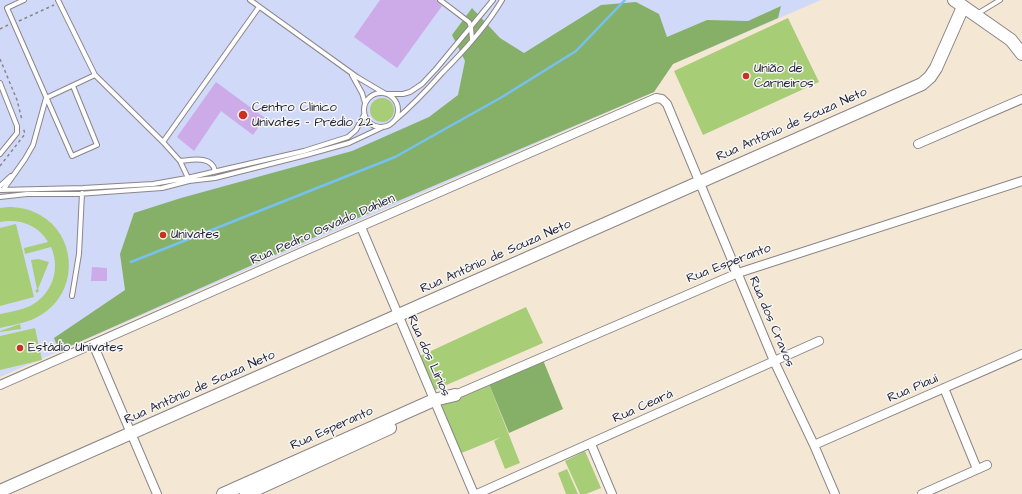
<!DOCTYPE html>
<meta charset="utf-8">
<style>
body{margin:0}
canvas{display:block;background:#f4e8d5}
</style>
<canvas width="1022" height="494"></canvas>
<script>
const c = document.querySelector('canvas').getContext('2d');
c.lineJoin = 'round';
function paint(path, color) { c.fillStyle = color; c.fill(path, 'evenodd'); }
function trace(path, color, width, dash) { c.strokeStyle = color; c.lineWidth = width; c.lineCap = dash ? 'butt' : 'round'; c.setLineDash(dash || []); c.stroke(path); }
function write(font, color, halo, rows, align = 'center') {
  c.font = font + ' "Architects Daughter",sans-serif'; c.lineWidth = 3; c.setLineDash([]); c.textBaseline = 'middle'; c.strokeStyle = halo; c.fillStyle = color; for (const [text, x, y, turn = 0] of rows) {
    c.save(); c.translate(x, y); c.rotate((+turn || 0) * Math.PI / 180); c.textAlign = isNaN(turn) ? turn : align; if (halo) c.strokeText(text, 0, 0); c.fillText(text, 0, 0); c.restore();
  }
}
paint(new Path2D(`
 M0 0H821L673 64 654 92 0 377Z`), '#d1d9f9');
paint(new Path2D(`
 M788 18 819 82 703 135 674 71Z
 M370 110a12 12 0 1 1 24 0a12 12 0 1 1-24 0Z
 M8 207C19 207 30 209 40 215 75 234 79 285 48 310 34 322 17 324 0 328V314C10 312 21 310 30 306 52 295 61 269 51 247L25 254 24 248 48 242C39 225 18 218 0 222V208Z
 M16 224 34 297 0 306V228Z
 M38 259 49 262 38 289 39 291 37 293 35 291 37 289 31 260Z
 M526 307 543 343 435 390 420 356Z
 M20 324 21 329 0 332V331Z
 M35 328 42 360 0 370V336Z
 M489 384 520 463 505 469 494 441 501 437 459 454 440 406Z
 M585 451 601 488 586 494H580L565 461Z
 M567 469 578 494H566L558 473Z`), '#a8cd77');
paint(new Path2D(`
 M636 2 659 14 667 37 707 20 748 21 781 6 778 18 673 64 654 92 358 218 59 351 54 338 125 290 120 254 134 213 181 198 352 151 429 117 458 95 465 61 452 35 472 8 500 38 524 53 601 5Z
 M543 360 563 409 509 433 489 384Z`), '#86b068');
trace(new Path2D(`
 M131 262 395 157 502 97 576 51 625 0`), '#76c1f0', 2.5);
paint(new Path2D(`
 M380 0H436L442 6 397 68 354 37Z
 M216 82 265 118 253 135 221 111 194 151 177 137Z
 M92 267 107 268V281H91Z`), '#ccabe8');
const lane = new Path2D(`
 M24 0 7 8 72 156 97 145 73 86
 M58 0 95 75 163 142 180 161 189 180
 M250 0 357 77 384 93
 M440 0 469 22 471 27 472 40
 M977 14 1000 0
 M352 75 362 93 365 103
 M0 83 17 126V133L0 154
 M364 110a17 17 0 1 1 34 0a17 17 0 1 1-34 0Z
 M388 94H403L410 92 422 84 436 69 493 0
 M394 121C412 106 427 90 442 73 464 51 486 27 502 0
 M163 142 259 7
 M180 161C191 160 212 155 215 171
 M0 186 11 176
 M0 190 83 188 153 184 187 178 304 151 348 137 356 130 364 115
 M3 190 25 159 33 145 46 98 95 75
 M0 197 27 194H78L162 188 189 181 215 178 306 155 349 143 383 127
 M72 296 79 254 82 193`);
const street = new Path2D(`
 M918 144 1022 99
 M361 227 474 494
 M93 344 157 494
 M0 385 302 252 656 98 662 99 667 104 774 361 814 445 835 494
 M944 388 977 469
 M455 395 738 273 1022 181
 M591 444 612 494
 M814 445 1022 354
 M477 494 819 341
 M922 494 987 465`);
const secondary = new Path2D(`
 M954 0 1011 40 1022 54
 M0 491 922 84 930 77 936 68 963 7
 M223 494 434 400 455 395
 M246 494 390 428`);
trace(lane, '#8b8588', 6);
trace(street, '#8b8588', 10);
trace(secondary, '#8b8588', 14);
trace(new Path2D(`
 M19 21 54 5
 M0 29 8 25
 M0 59 17 100 22 120
 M0 166 25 134 23 127`), '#8b8588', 1.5, [3, 3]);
trace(lane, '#fff', 4);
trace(street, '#fff', 8);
trace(secondary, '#fff', 12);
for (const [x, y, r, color] of [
 [746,76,4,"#c8321e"],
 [243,115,5,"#c8321e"],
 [163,235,4,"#c8321e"],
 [20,348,4,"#c8321e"]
]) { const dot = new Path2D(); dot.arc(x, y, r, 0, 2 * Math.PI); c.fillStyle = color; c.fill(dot); trace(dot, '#f6f6f2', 1.5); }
write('13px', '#22223b', '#f6f6f2', [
 ["União de",754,69],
 ["Carneiros",754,84],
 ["Centro Clínico",252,108],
 ["Univates - Prédio 22",252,123],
 ["Univates",171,235],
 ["Estádio Univates",28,348]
], 'left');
write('13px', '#22223b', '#f6f6f2', [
 ["Rua Antônio de Souza Neto",792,125,-24],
 ["Rua Pedro Osvaldo Dahlen",323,230,-24],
 ["Rua Antônio de Souza Neto",496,257,-24],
 ["Rua Esperanto",729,264,-21],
 ["Rua dos Cravos",771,322,67],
 ["Rua dos Lírios",428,356,66],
 ["Rua Antônio de Souza Neto",200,388,-24],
 ["Rua Piauí",913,389,-23],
 ["Rua Ceará",643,407,-24],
 ["Rua Esperanto",332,429,-24]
]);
</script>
